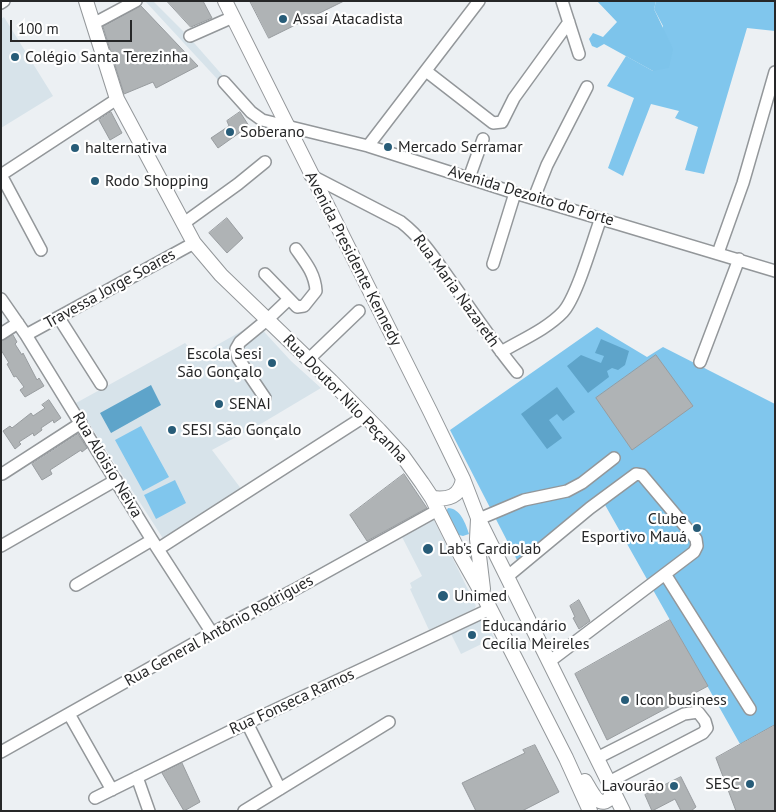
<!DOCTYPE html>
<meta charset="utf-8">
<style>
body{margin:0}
#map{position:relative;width:776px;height:812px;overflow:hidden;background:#ecf0f3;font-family:"PT Sans",sans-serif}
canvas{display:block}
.frame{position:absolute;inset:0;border:2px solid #262728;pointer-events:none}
.scale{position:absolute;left:10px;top:20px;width:122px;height:22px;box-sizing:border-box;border:2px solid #262728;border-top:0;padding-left:6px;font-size:15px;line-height:18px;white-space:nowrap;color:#262728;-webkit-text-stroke:4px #fff;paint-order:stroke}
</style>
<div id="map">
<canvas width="776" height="812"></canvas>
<div class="frame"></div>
<div class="scale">100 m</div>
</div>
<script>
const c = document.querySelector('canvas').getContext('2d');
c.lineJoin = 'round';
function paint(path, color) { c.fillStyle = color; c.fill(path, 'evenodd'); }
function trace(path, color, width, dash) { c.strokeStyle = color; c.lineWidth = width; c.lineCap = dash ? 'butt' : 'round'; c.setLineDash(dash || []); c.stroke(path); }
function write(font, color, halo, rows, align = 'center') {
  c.font = font + ' "PT Sans",sans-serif'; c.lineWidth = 4.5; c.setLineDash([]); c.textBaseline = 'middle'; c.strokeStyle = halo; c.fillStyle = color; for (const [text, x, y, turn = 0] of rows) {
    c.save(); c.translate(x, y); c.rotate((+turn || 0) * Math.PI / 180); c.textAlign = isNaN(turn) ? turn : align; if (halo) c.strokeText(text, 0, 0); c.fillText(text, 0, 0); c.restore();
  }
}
paint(new Path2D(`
 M145 1H153L188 36 224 77 220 82Z
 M4 17 53 96 1 128V19Z
 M256 323 291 361 321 388 264 422 212 450 242 490 164 540 76 403 185 343 199 357 217 345Z
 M434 520 476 606 474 609 429 630 410 589 412 588 410 583 422 576 402 537Z
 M483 615 494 638 461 654 450 632Z`), '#d7e3ea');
paint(new Path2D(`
 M656 1H775V31L747 28 704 174 685 170 698 127 675 118 679 111 651 104 623 176 608 168 634 98 607 86 626 56 653 71 663 26 654 9Z
 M597 327 647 357 663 347 775 404V725L740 744 600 496 518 562 450 430Z
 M141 426 169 477 143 491 115 440Z
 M175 480 186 503 156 519 144 495Z
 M448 508C460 508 466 524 469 534L463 536 455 534 445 513Z`), '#80c6ed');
paint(new Path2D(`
 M597 1H656L654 9 673 49 669 68 653 71 604 44 597 48 592 46 589 39 593 33 603 37 617 22Z`), '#7dc4eb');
paint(new Path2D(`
 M601 339 629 351 625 365 618 370 612 368 607 371 609 377 588 393 567 366 581 355 601 363 604 356 595 353Z
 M151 385 161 405 111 433 100 413Z
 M557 387 575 412 563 421 557 414 549 420 562 438 547 449 521 414Z`), '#5ea4ca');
const building = new Path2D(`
 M167 1H203L212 18 191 27Z
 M250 1H344L269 38Z
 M141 6 198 66 156 88 153 82 124 94 103 27Z
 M111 112 122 133 110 140 99 120Z
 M240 112 249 126 218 148 211 138 229 126 227 121Z
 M227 218 243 238 227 253 209 233Z
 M13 335 17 342 15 344 22 355 23 353 37 380 39 378 44 386 25 397 20 390 24 387 16 376 14 377 7 364 9 363 1 350V341Z
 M656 355 693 406 632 450 596 398Z
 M49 400 61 418 54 423 53 420 41 428 42 430 34 436 33 433 19 442 21 444 15 449 3 431 10 426 12 428 31 413 33 416 45 408 42 405Z
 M78 434 87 448 82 452 81 450 50 470 52 474 42 480 32 464Z
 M404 474 427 508 367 541 350 515Z
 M579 600 590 621 579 629 573 618 575 617 570 606Z
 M670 620 708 686 607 740 575 674Z
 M775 725V811H736L716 758Z
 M535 745 559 792 522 811H476L462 783 525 753 523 750Z
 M182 763 200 802 184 811 162 773Z
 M681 777 696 807 691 811H681L675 799 652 811 645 795Z`);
paint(building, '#afb3b5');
trace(building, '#989c9f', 1);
const minor = new Path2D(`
 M562 1 579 54
 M1 3 4 1
 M93 24 136 1
 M190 36 233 17
 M426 71 493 123 502 122 514 98 569 22
 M224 82 251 112 262 120 368 146 515 193 775 271
 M368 146 479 1
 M1 175 117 99
 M1 175 41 250
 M310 175 401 222C423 239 437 262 453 284 474 314 494 344 517 372
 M469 178 483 139
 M534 198 547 165 587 87
 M184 223 238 184 265 162
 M718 253 743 183 775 72
 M493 264 515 193
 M265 274 297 307 304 306 316 291C315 274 306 263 296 249
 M1 299 26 335 152 540 212 633
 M59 318 101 384
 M1 334 18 323
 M26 335 194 243
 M501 352C521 340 547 329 563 312 577 297 593 239 601 218
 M309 359 359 311
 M700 362 739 259
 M265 398 238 358 236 349 240 342 268 319 289 299
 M2 474 81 423
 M479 519 524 500 567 491 582 483 614 458
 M1 546 116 480
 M158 549 365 416
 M665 574 750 709
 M508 576 590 508 636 474 642 475 696 539 697 546 694 552 550 661
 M76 585 152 540
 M69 714 112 790
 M247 723 280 789
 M1 752 212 633 294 590 438 510
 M597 758 684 714 698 712 705 721 707 728 703 733 609 782
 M137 777 149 811
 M95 798 247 723 490 609
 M244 811 389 722`);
const major = new Path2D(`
 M86 1 117 99 194 243 221 275 331 381 379 430 402 455 422 483 432 498 461 556 483 595 566 758 590 811
 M225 1 430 411 463 479 478 518 623 811
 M432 498C448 500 460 497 463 479
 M478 519 477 539 483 589
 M585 781C591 791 599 811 611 797V785`);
trace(minor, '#93979a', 14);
trace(major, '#93979a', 16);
trace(minor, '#fff', 11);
trace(major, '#fff', 14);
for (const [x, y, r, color] of [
 [283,19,5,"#275c78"],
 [15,57,5,"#275c78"],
 [230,132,5,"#275c78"],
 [388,147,5,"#275c78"],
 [75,148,5,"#275c78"],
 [95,181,5,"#275c78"],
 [272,363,5,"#275c78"],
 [219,404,5,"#275c78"],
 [172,430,5,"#275c78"],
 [697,528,5,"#275c78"],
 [428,549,6,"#275c78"],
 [443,596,6,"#275c78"],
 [472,635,5,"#275c78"],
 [625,700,5,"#275c78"],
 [750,784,5,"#275c78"],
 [674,786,5,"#275c78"]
]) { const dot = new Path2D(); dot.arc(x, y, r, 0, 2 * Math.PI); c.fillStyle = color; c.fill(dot); trace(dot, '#fff', 2); }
write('16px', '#262728', '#fff', [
 ["Assaí Atacadista",293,19],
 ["Colégio Santa Terezinha",25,57],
 ["Soberano",240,132],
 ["Mercado Serramar",398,147],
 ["halternativa",85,148],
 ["Rodo Shopping",105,181],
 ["Escola Sesi",262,354,"right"],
 ["São Gonçalo",262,372,"right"],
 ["SENAI",229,404],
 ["SESI São Gonçalo",182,430],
 ["Clube",687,519,"right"],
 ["Esportivo Mauá",687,537,"right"],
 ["Lab's Cardiolab",439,549],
 ["Unimed",454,596],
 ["Educandário",482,626],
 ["Cecília Meireles",482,644],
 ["Icon business",635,700],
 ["SESC",740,784,"right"],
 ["Lavourão",664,786,"right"]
], 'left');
write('16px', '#262728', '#fff', [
 ["Avenida Dezoito do Forte",531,196,17],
 ["Avenida Presidente Kennedy",353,259,63],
 ["Travessa Jorge Soares",110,289,-29],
 ["Rua Maria Nazareth",456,291,54],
 ["Rua Doutor Nilo Peçanha",345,399,46],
 ["Rua Aloisio Neiva",107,465,59],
 ["Rua General Antônio Rodrigues",219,631,-29],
 ["Rua Fonseca Ramos",292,702,-25]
]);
</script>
